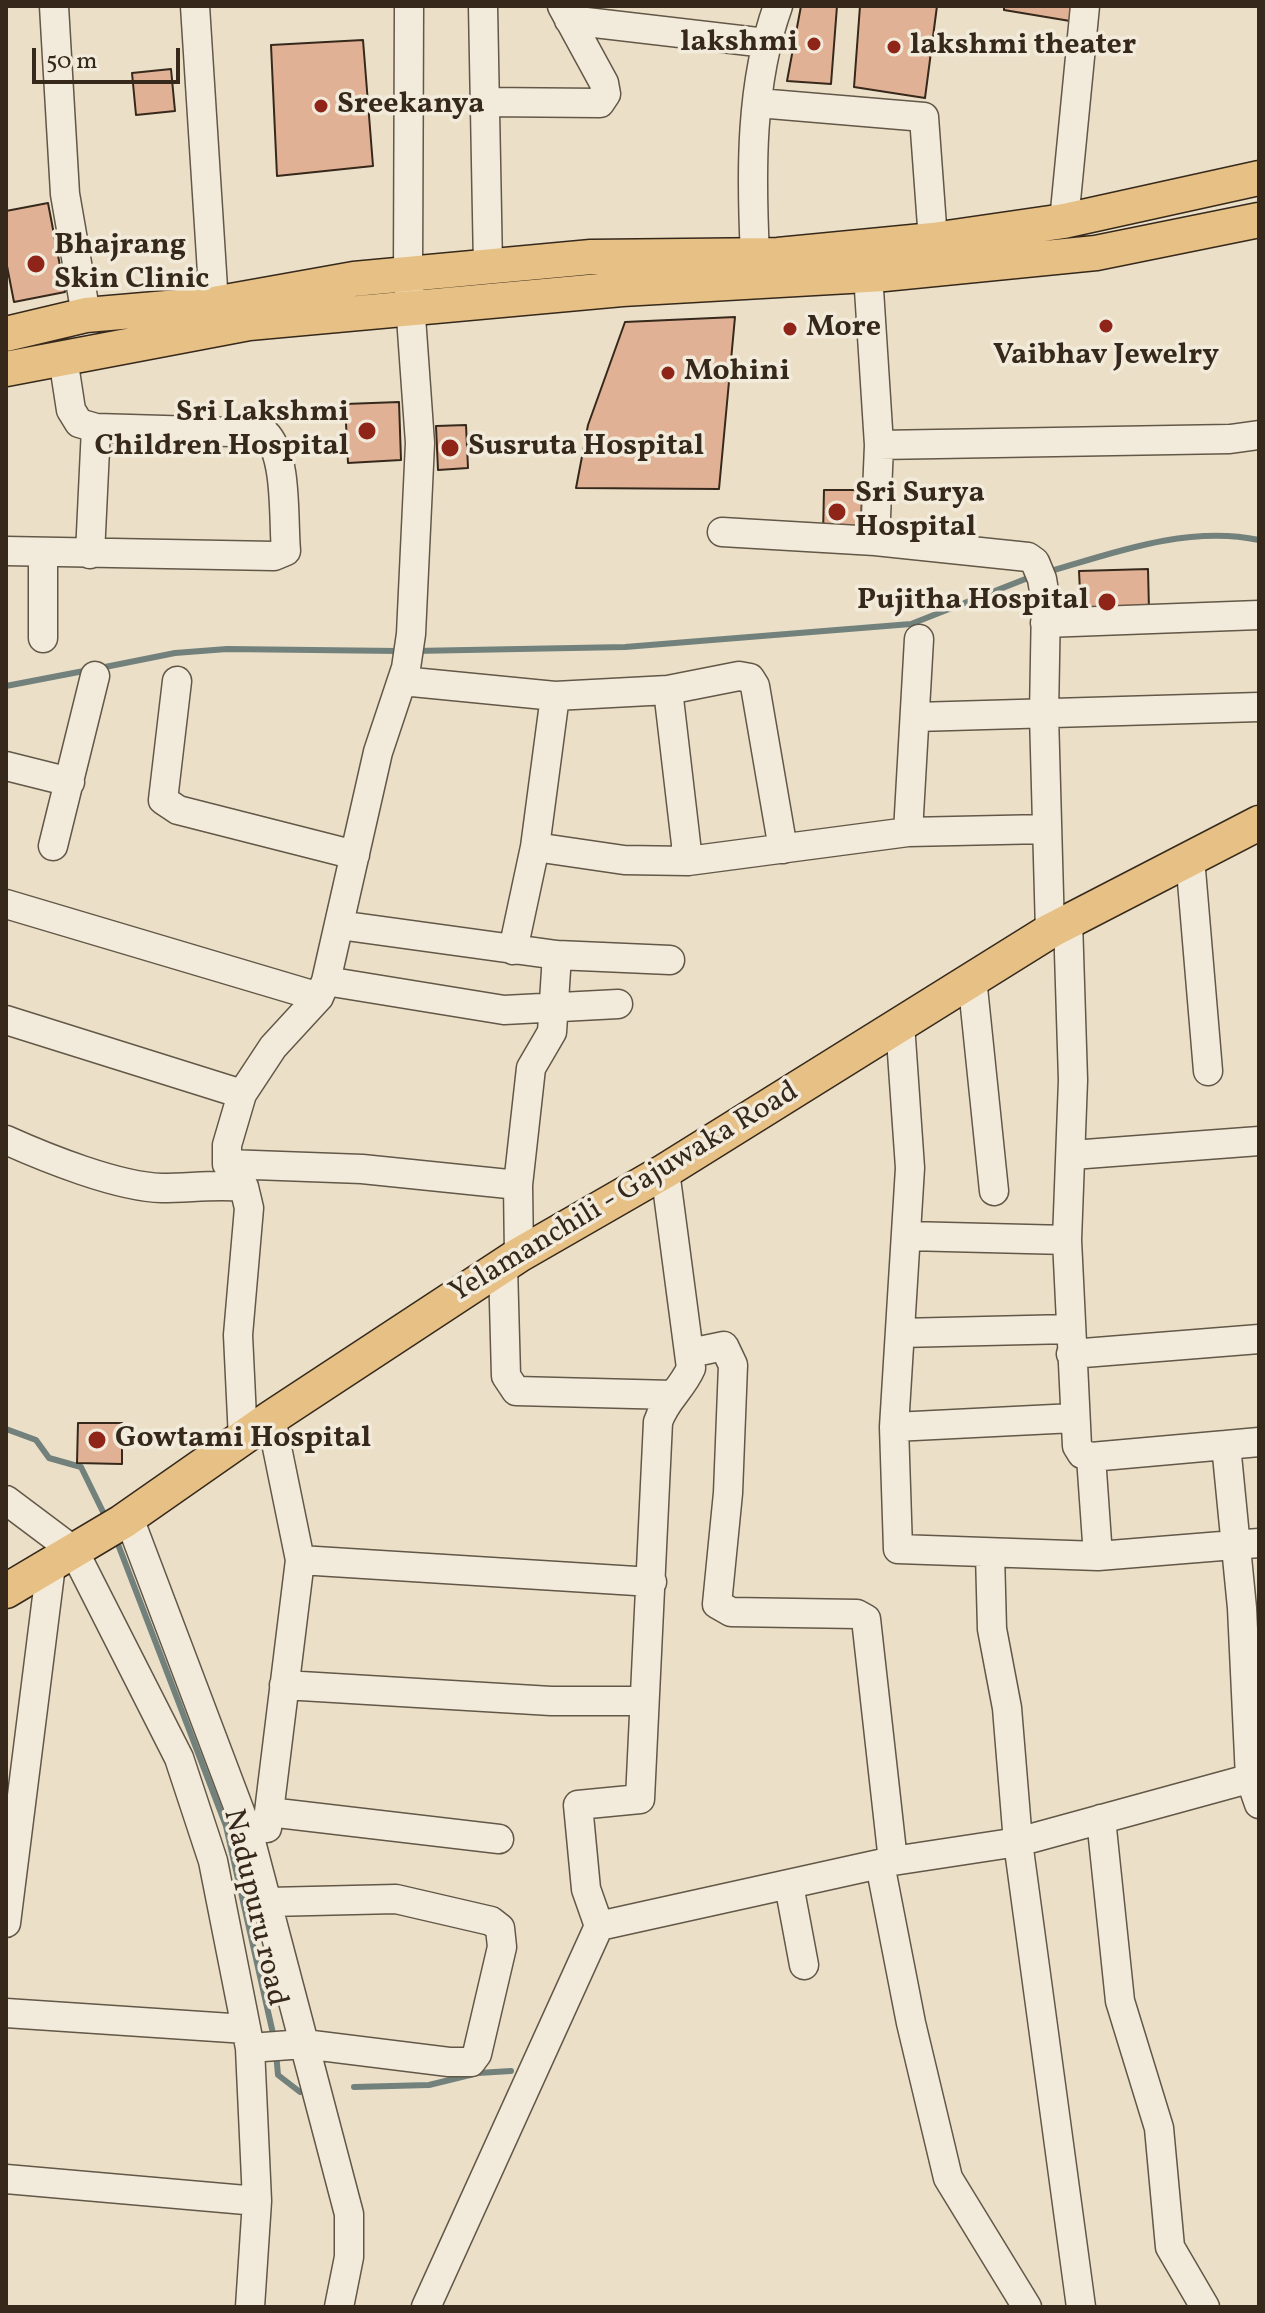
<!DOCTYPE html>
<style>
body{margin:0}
#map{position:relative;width:1265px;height:2313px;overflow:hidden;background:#ebe0c7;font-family:Vollkorn,serif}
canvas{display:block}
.frame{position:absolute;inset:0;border:8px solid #36291c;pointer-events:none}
.scale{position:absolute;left:32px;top:48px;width:148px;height:36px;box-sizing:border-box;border:4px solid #36291c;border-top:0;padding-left:10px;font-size:24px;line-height:28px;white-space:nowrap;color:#36291c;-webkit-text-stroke:6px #f2ebdb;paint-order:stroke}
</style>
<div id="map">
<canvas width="1265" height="2313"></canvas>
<div class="frame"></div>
<div class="scale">50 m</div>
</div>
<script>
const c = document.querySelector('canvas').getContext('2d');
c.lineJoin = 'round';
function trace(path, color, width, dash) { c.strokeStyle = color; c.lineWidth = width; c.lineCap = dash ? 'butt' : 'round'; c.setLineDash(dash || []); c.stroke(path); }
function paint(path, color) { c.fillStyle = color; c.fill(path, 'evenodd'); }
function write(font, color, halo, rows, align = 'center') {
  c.font = font + ' Vollkorn,serif'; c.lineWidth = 7; c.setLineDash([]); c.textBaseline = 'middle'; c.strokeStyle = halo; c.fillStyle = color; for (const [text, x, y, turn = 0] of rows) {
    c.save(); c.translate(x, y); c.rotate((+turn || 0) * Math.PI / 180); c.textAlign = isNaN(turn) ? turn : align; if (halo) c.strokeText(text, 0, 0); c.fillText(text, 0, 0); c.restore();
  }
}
trace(new Path2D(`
 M1048 572C1115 552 1189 525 1259 540
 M414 651 625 647 911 624 1033 576
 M100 668 175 653 227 649 399 651
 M6 686 89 670
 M6 1429 36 1440 49 1458 81 1467 106 1518
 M116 1539 226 1826 274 2038
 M276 2053 278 2075 300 2092
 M354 2087 429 2085 478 2073 511 2071`), '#73817d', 6);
const building = new Path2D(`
 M801 6H837L831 84 787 81Z
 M860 6H937L925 98 854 87Z
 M1004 6H1072L1070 21 1004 10Z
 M363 40 373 166 277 176 271 45Z
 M171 69 175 111 136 115 132 73Z
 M48 203 65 292 14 302 6 261V211Z
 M735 317 719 489 576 488 588 425 625 322Z
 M399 402 401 460 348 463 345 404Z
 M466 425 468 468 438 470 436 426Z
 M824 490H862L861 535 823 534Z
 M1148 569 1149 610 1081 612 1079 571Z
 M78 1423H122V1464L77 1463Z`);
paint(building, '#e1b195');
trace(building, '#36291c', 2);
const minor = new Path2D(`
 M54 6 65 194 86 315
 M195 6 214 304
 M483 6 488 266
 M569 20 766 43
 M484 102 600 103 606 94 604 83 562 6
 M758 103 924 117 933 240
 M1064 221 1085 6
 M755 255C751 173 750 84 778 6
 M868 274 879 445 1230 439 1259 435
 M722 532 875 541 1028 557 1035 562 1042 579 1046 603 1044 715 1050 931
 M875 541 879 445
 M6 551 274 556 286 551C283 519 288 455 265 433L96 428 79 423 71 410 63 358
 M43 552V638
 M90 554 96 428
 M1045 623 1259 615
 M177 681 163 800 178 810 355 855
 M402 681 555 696 668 690 739 676 750 678 755 686 783 849
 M668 690 688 861
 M916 717 1259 707
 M6 766 70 782
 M908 832 919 639
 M53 846 95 676
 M535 847 624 860 688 861 908 832 1046 829
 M1190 858 1208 1071
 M6 904 319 997
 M1068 921 1073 1080 1067 1240 1077 1446 1082 1454 1091 1457 1226 1445
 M339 925 557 955 670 960
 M513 950 535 847 555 696
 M972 978 994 1191
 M326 981 504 1010 618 1004
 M6 1020 242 1094
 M900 1024 910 1168 894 1427 898 1549 1098 1556 1259 1543
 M6 1140C46 1158 118 1187 162 1188 190 1188 216 1184 244 1187
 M1072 1155 1259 1141
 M227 1164 362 1169 518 1185
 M907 1236 1067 1240
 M519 1255 518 1185 531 1068 552 1032 557 955
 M503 1266 506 1376 516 1391 673 1395
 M900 1333 1070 1329
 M690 1353 724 1346 733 1365 728 1493 717 1604 731 1612 857 1614 866 1619 893 1861
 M1071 1354 1259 1339
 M894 1427 1074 1418
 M243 1439 238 1335 249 1208 244 1187 227 1164V1145L242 1094 273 1047 319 997 326 981 378 752 406 668 411 634 420 443 408 275 409 6
 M1259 1442 1226 1445 1242 1608 1250 1778 1259 1804
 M1091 1457 1098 1556
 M6 1500 74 1551 179 1758 213 1861 250 2048 257 2201 250 2307
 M129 1518 250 1838 349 2214V2257L339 2307
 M990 1554 992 1629 1007 1708 1018 1842 1081 2307
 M300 1560 652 1582
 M284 1685 551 1701H642
 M269 1812 300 1560 271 1418
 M1101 1819 1120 2001 1159 2128 1170 2247 1205 2307
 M267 1828 269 1812 499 1839
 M880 1864 911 2023 948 2178 1027 2307
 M789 1885 804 1965
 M6 1923 51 1565
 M599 1926 586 1889 578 1805 640 1799 658 1422C665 1400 682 1389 691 1368L665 1171
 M6 2013 246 2029
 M250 2048 304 2044 449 2062H471L477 2054 502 1947 500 1928 491 1921 396 1899 269 1902
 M6 2179 257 2201
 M426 2307 599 1926 893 1861 1018 1842 1259 1776`);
const major = new Path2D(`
 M6 334 86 315 214 304 354 279 591 257 778 255 933 240 1064 221 1259 178
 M6 369 249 323 622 289 884 274 1096 253 1259 220
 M6 1591 122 1522 271 1418 519 1255 665 1171 1050 931 1259 823`);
trace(minor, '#635747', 31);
trace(major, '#36291c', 37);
trace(minor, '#f2ebdb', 28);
trace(major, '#e6c084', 34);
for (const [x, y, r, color] of [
 [814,44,8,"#8f2418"],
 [894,47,8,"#8f2418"],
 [321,106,8,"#8f2418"],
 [36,264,10,"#8f2418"],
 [1106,326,8,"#8f2418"],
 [790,329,8,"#8f2418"],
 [668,373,8,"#8f2418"],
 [367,431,10,"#8f2418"],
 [450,448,10,"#8f2418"],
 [837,512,10,"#8f2418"],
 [1107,602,10,"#8f2418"],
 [97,1440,10,"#8f2418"]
]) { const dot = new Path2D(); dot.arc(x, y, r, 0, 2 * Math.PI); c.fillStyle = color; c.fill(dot); trace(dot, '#f2ebdb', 3); }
write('bold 30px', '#36291c', '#f2ebdb', [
 ["lakshmi",798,44,"right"],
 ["lakshmi theater",910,47],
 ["Sreekanya",337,106],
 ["Bhajrang",54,247],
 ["Skin Clinic",54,281],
 ["More",806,329],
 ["Vaibhav Jewelry",1106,357,"center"],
 ["Mohini",684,373],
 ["Sri Lakshmi",349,414,"right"],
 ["Children Hospital",349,448,"right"],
 ["Susruta Hospital",468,448],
 ["Sri Surya",855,495],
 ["Hospital",855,529],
 ["Pujitha Hospital",1089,602,"right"],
 ["Gowtami Hospital",115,1440]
], 'left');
write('30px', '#36291c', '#f2ebdb', [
 ["Yelamanchili - Gajuwaka Road",625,1194,-31],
 ["Nadupuru road",253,1908,77]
]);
</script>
